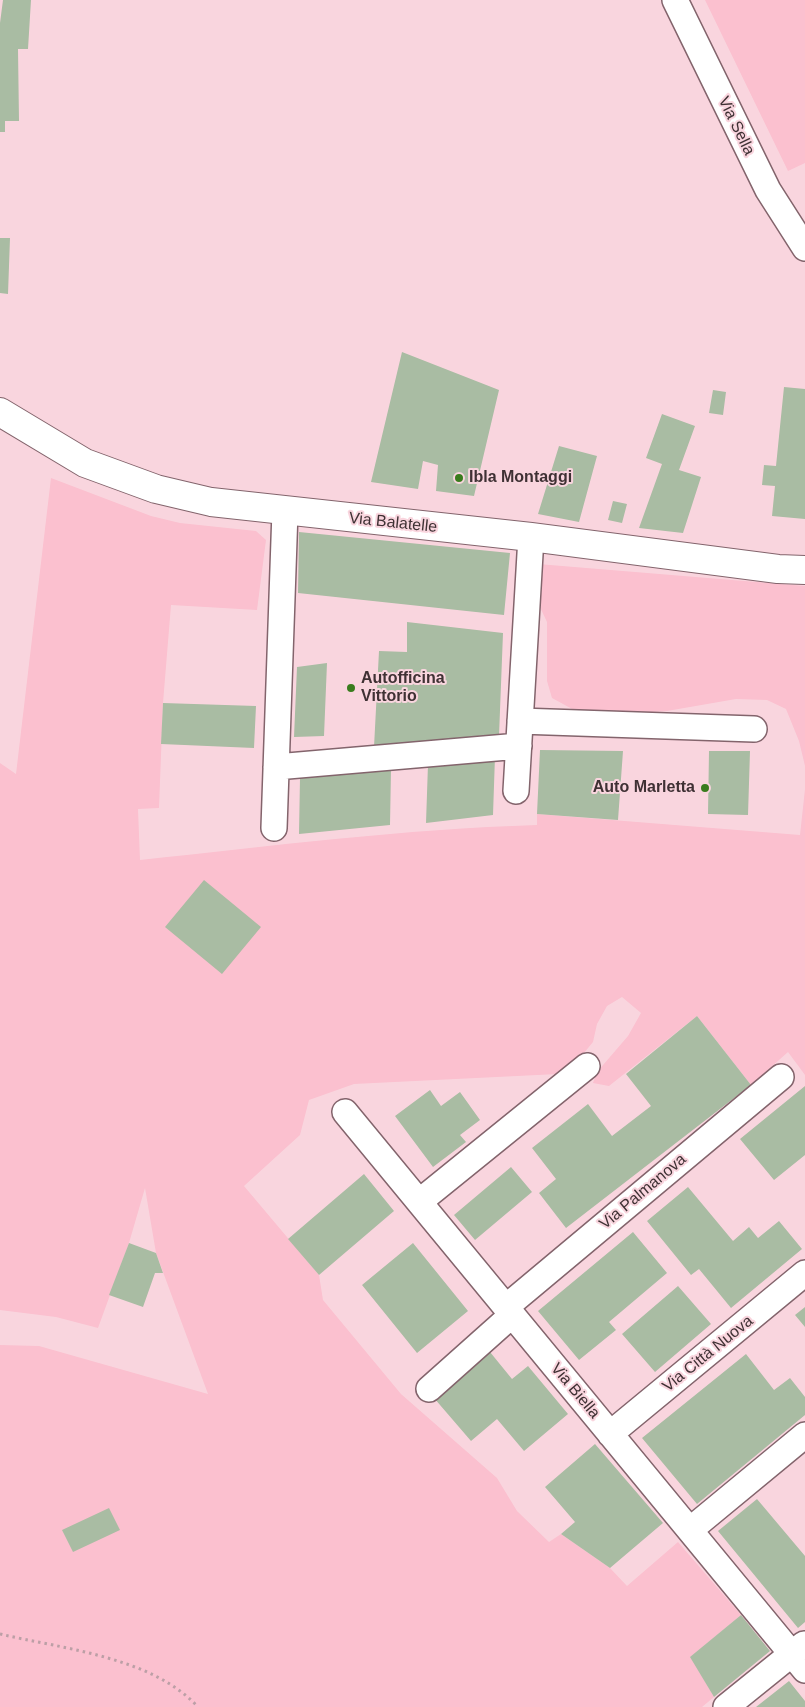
<!DOCTYPE html>
<meta charset="utf-8">
<style>
body{margin:0}
canvas{display:block;background:#f9d5de}
</style>
<canvas width="805" height="1707"></canvas>
<script>
const c = document.querySelector('canvas').getContext('2d');
c.lineJoin = 'round';
function paint(path, color) { c.fillStyle = color; c.fill(path, 'evenodd'); }
function trace(path, color, width, dash) { c.strokeStyle = color; c.lineWidth = width; c.lineCap = dash ? 'butt' : 'round'; c.setLineDash(dash || []); c.stroke(path); }
function write(font, color, halo, rows, align = 'center') {
  c.font = font + ' Helvetica,sans-serif'; c.lineWidth = 4; c.setLineDash([]); c.textBaseline = 'middle'; c.strokeStyle = halo; c.fillStyle = color; for (const [text, x, y, turn = 0] of rows) {
    c.save(); c.translate(x, y); c.rotate((+turn || 0) * Math.PI / 180); c.textAlign = isNaN(turn) ? turn : align; if (halo) c.strokeText(text, 0, 0); c.fillText(text, 0, 0); c.restore();
  }
}
paint(new Path2D(`
 M705 0H805V163L788 171Z
 M51 478 151 516 180 523 256 531 266 540 257 610 171 605 163 703 159 808 138 809 140 860C271 846 404 829 537 825V814L800 835 805 789V1075L788 1052 751 1085 697 1016 609 1086 593 1083 597 1072 628 1036 641 1013 622 997 607 1006 597 1024 593 1042 579 1059 558 1074 354 1084 309 1100 300 1135 244 1186 319 1275 323 1300 401 1394 497 1478 517 1511 549 1542 561 1534 610 1568 627 1586 678 1542 741 1615 691 1657 714 1697 702 1707H0V1345L39 1346 208 1394 156 1253 145 1188 129 1243 98 1328 56 1317 0 1310V763L16 774Z
 M538 564 805 586V766L799 741 786 709 767 700 736 699 667 711 605 715 574 710 552 698 547 681V622L539 605Z`), '#fbc0cf');
paint(new Path2D(`
 M3 0H31L28 49H18L19 121H5V132H0V23Z
 M0 238H10L8 294 0 293Z
 M402 352 499 390 474 496 436 491 438 465 423 461 418 489 371 482Z
 M784 387 805 389V519L772 516 775 486 762 485 764 465 776 466Z
 M713 390 726 392 723 415 709 413Z
 M662 414 695 426 679 470 701 477 683 533 639 528 662 464 646 458Z
 M559 446 597 456 579 522 538 514Z
 M613 501 627 504 622 523 608 520Z
 M299 532 510 553 504 615 298 593Z
 M407 622 503 633 499 736 374 747 379 651 407 652Z
 M327 663 324 736 294 737 297 667Z
 M163 703 256 706 254 748 161 744Z
 M540 750 623 751 618 820 537 814Z
 M709 751H750L748 815 708 814Z
 M495 756 493 815 426 823 428 764Z
 M391 769 390 825 299 834 300 778Z
 M204 880 261 927 222 974 165 927Z
 M697 1016 751 1085 566 1228 539 1193 556 1179 532 1148 588 1104 612 1136 651 1106 626 1074Z
 M805 1086V1155L774 1180 740 1139Z
 M430 1090 441 1106 460 1092 480 1120 460 1135 466 1142 433 1167 395 1116Z
 M511 1167 532 1192 475 1240 454 1215Z
 M364 1174 394 1211 319 1275 288 1239Z
 M688 1187 733 1241 749 1227 758 1238 779 1221 802 1249 731 1308 699 1269 691 1275 647 1221Z
 M633 1232 667 1273 609 1322 616 1330 579 1360 538 1311Z
 M129 1243 156 1253 163 1273H155L143 1307 109 1295Z
 M413 1243 468 1311 417 1353 362 1285Z
 M678 1286 711 1324 655 1372 622 1334Z
 M805 1307V1327L795 1315Z
 M490 1352 512 1379 528 1366 568 1414 524 1451 497 1419 471 1441 434 1398Z
 M746 1354 774 1390 790 1378 805 1397V1415L697 1504 642 1438Z
 M595 1444 663 1523 610 1568 561 1534 575 1522 545 1487Z
 M757 1499 805 1556V1622L798 1628 718 1531Z
 M109 1508 120 1530 73 1552 62 1530Z
 M741 1615 770 1651 714 1697 690 1657Z
 M789 1681 805 1701V1707H756Z`), '#a9bca3');
const minor = new Path2D(`
 M675 0 768 190 805 248
 M520 721 754 729
 M276 767 519 746
 M516 791 531 537
 M274 828 285 511
 M345 1112 805 1670
 M419 1202 587 1066
 M506 1307 781 1077
 M429 1389 512 1315
 M610 1434 805 1273
 M690 1530 805 1435
 M726 1707 804 1644`);
const tertiary = new Path2D(`
 M0 412 85 463 156 489 211 502 531 537 778 569 805 570`);
trace(minor, '#83646c', 28);
trace(tertiary, '#83646c', 30);
trace(new Path2D(`
 M0 1634C64 1649 152 1657 198 1707`), '#bc9fa6', 3, [2.5, 4]);
trace(minor, '#fff', 25);
trace(tertiary, '#fff', 28);
for (const [x, y, r, color] of [
 [459,478,5,"#397c1d"],
 [351,688,5,"#397c1d"],
 [705,788,5,"#397c1d"]
]) { const dot = new Path2D(); dot.arc(x, y, r, 0, 2 * Math.PI); c.fillStyle = color; c.fill(dot); trace(dot, '#f9d5de', 2); }
write('16px', '#3f3134', '#f9d5de', [
 ["Via Sella",736,126,64],
 ["Via Balatelle",393,523,6],
 ["Via Palmanova",643,1192,-40],
 ["Via Città Nuova",708,1354,-39],
 ["Via Biella",575,1391,50]
]);
write('bold 16px', '#3f3134', '#f9d5de', [
 ["Ibla Montaggi",469,478],
 ["Autofficina",361,679],
 ["Vittorio",361,697],
 ["Auto Marletta",695,788,"right"]
], 'left');
</script>
